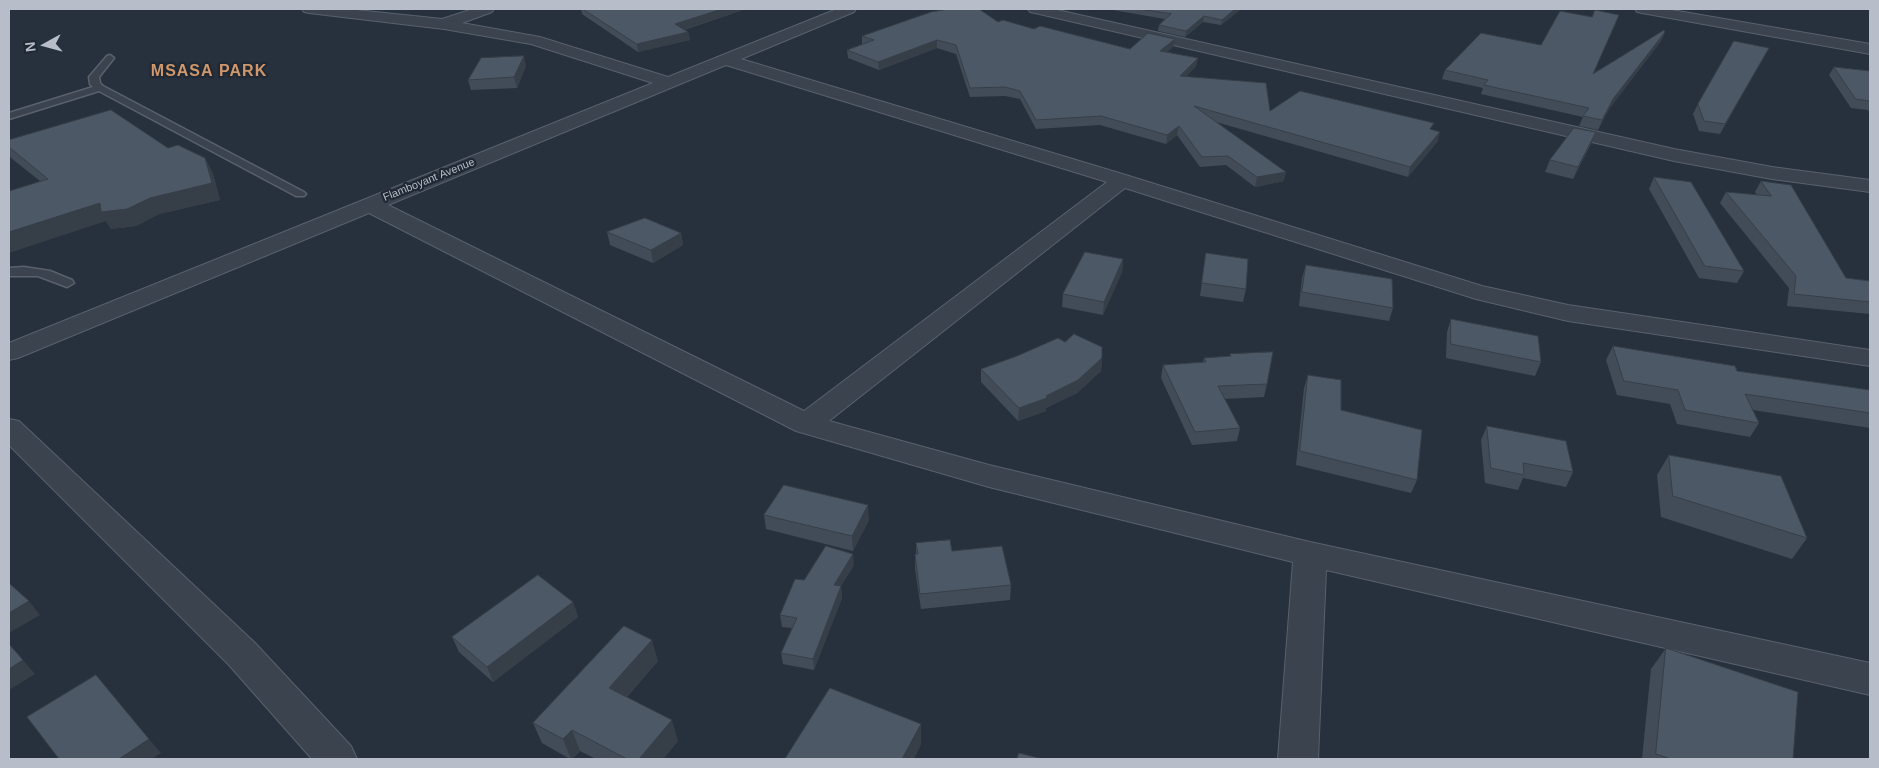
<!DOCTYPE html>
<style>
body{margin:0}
#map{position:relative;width:1879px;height:768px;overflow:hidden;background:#27313e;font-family:Helvetica,sans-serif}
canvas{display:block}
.frame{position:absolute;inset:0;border:10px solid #b7bec9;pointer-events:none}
.north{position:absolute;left:20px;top:20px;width:50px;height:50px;-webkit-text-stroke:4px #1f2833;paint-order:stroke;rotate:263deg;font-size:14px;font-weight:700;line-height:20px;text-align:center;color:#b7bec9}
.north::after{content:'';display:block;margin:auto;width:18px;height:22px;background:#b7bec9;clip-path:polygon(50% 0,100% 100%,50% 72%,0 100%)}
</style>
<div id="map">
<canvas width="1879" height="768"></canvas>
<div class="frame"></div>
<div class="north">N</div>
</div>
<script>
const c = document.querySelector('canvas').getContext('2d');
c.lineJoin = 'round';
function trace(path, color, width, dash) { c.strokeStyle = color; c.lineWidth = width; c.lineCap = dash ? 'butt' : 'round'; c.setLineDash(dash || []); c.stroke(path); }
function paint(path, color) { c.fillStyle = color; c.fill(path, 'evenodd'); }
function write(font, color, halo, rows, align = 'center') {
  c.font = font + ' Helvetica,sans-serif'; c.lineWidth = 4.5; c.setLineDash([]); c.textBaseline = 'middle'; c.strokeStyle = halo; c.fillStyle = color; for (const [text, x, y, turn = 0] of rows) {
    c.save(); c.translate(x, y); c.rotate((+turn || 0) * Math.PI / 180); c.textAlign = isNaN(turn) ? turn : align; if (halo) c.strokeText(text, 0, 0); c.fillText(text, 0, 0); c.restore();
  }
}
const lane = new Path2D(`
 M110 55 114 58 99 77 100 83 103 86 304 192 306 194 304 196H296L99 91 9 119V113L93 87 90 84 89 77 107 56Z
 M24 267 50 271 72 280 74 283 67 287 38 276H9V268Z`);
const street = new Path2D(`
 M302 9H347L442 19 473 9H494L492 12 462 23 540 37 668 77 837 9H856L854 12 741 59 1129 176 1482 286 1568 305 1870 350V366L1568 321 1476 299 1125 188 829 421 989 465 1310 542 1870 663V695L1326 570 1318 759H1278L1293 562 989 487 796 431 369 213 18 358 9 360V343L653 83 531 44 444 29 309 13 304 12ZM726 65 1107 182 804 411 388 205Z
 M1028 9H1053L1674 149 1772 167 1870 180V192L1772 179 1674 161 1035 13 1030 12Z
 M1635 9H1666L1870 44V54L1642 13 1637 12Z
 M9 419 19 421 255 643 351 746 357 759H312L229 665 9 445Z`);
trace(lane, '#58616c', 3);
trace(street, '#58616c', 2);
paint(lane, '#3a434e');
paint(street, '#3a434e');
paint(new Path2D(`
 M581 9H746L684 30 688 32 690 40 638 52 582 14Z
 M1107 9H1241L1221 25 1203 22 1185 37 1158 31 1159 25 1165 19Z
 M998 22 1130 49 1175 39 1173 47 1167 52 1198 58 1196 66 1186 76 1270 111 1432 130 1438 141 1408 177 1216 122 1284 181 1255 187 1226 165 1200 167 1177 135 1166 144 1100 125 1036 129 1020 99 1005 96 970 97 956 54 937 48 879 70 848 58 847 50 863 44H862V36Z
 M1616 23 1593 73 1665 32 1661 41 1609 109 1598 130 1579 126 1583 117 1481 94 1483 88 1442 79 1445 70 1541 45Z
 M1764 57 1720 134 1699 131 1693 114 1698 104Z
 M526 66 517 88 471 90 468 80Z
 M1834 67 1870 71V113L1868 110 1851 108 1829 75Z
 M1596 132 1591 144 1573 179 1545 172 1550 160Z
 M9 140 168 148 205 158 213 174 220 200 159 214 136 226 111 229 106 221 40 181 11 158 9 154Z
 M1654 177 1744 271 1737 283 1699 278 1649 189Z
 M1761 181 1846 278 1870 281V314L1787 306 1789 288 1720 203 1726 192 1757 195 1755 192Z
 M607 232 681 233 683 245 653 263 610 245Z
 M1206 253 1246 289 1243 302 1200 296Z
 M1123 259 1122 272 1103 315 1062 307 1063 294Z
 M1306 265 1393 308 1389 321 1299 306 1302 278Z
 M1451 319 1541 362 1535 376 1446 358 1447 332Z
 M1065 342 1102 358 1101 371 1077 393 1046 408V411L1018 421 981 382V369L1017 356Z
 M1613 346 1737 371 1870 390V428L1753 410 1759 423 1750 437 1677 424 1670 404 1617 395 1606 360Z
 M1230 354 1267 384 1264 397 1224 399 1240 428 1237 441 1192 445 1161 378 1163 365 1203 362 1204 358 1230 356Z
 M1308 375 1341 410 1417 480 1411 493 1296 465 1304 388Z
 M1487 426 1573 472 1566 487 1523 478 1518 490 1485 483 1481 440Z
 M1669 455 1807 538 1792 559 1661 517 1657 475Z
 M764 515 869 520 853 551 766 529Z
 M916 543 952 551 1011 585 1010 600 921 609 915 569V554H916Z
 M854 565 841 586 842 598 814 670 783 664 781 653 792 628 782 627 780 615 804 580Z
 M573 602 578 617 493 682 459 652 452 637Z
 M1666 648 1793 759H1642L1651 669Z
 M658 661 627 697 678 741 663 759H596L580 751 572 759H570L542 743 533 723Z`), '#424c59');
paint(new Path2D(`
 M722 9H746L676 32 675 24Z
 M1235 9H1241L1221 25 1222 20Z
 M1204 16 1203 22 1185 37 1186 31Z
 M688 32 690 40 638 52 637 44Z
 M1665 32 1661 41 1609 109 1598 130 1602 120 1613 99Z
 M1175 39 1173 47 1159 59 1160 51Z
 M937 40V48L879 70 878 62Z
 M1769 48 1764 57 1720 134 1725 124Z
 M524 56 526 66 517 88 514 77Z
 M1198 58 1196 66 1179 85 1180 76Z
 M1179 126 1177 135 1166 144 1167 135Z
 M1440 132 1438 141 1408 177 1410 167Z
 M1596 132 1591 144 1573 179 1578 167Z
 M205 158 213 174 220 200 159 214 136 226 111 229 106 221 9 253V232L100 203Z
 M1286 172 1284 181 1255 187 1257 177Z
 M681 233 683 245 653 263 651 250Z
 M1123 259 1122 272 1103 315 1104 302Z
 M1102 358 1101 371 1077 393 1046 408V411L1018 421 1019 408 1046 396Z
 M868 505 869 520 853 551 852 536Z
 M853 554 854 565 841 586 842 598 814 670 813 659 834 585Z
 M29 601 40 615 9 633V613Z
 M573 602 578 617 493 682 487 667Z
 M652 640 658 661 616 709 609 688Z
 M23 660 35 674 9 690V669Z
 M672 720 678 741 663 759H639Z
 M921 724V745L914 759H902Z
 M572 730 580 751 572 759H571L563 739Z
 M149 739 161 753 152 759H119Z`), '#363e48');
const building = new Path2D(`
 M583 9H722L675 24 688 32 637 44Z
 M949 9H979L998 22 1003 20 1034 29 1040 26 1130 49 1148 33 1175 39 1160 51 1198 58 1180 76 1266 83 1270 111 1300 91 1434 123 1430 129 1440 132 1410 167 1194 106 1286 172 1257 177 1228 156 1202 157 1179 126 1167 135 1101 116 1036 120 1020 91 1005 87 970 88 956 45 937 40 878 62 847 50 874 40 862 36 931 12Z
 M1139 9H1235L1222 20 1204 16 1186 31 1159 25 1171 14Z
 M1595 10 1619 15 1593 74 1664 30 1665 32 1613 99 1602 120 1583 116 1589 108 1484 85 1488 80 1445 70 1481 33 1541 45 1560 11 1592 17Z
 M1734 41 1769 48 1725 124 1704 121 1698 104Z
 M524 56 514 77 468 80 481 58Z
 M1834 67 1870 71V101L1856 99Z
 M111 110 168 148 178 145 205 158 212 183 150 198 127 209 101 212 100 203 9 232V191L48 179 9 147V140Z
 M1574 128 1596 132 1578 167 1550 160Z
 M1654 177 1691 182 1744 271 1705 266Z
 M1761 181 1791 185 1846 278 1870 281V302L1794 294 1796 276 1726 192 1771 196Z
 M645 218 681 233 651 250 607 232Z
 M1085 252 1123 259 1104 302 1063 294Z
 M1206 253 1248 259 1246 289 1202 283Z
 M1306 265 1392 279 1393 308 1302 292Z
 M1451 319 1538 336 1541 362 1451 344Z
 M1074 334 1102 347V358L1078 380 1046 396 1047 398 1019 408 981 369 1017 356 1058 338 1065 342Z
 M1613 346 1735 366 1737 371 1870 390V413L1745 394 1759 423 1685 410 1678 390 1624 381Z
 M1273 352 1267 384 1218 386 1240 428 1195 432 1163 365 1206 362 1204 358 1231 356 1230 354Z
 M1308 375 1341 380V410L1422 430 1417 480 1300 451Z
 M1487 426 1566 441 1573 472 1523 463 1524 475 1491 468Z
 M1669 455 1781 476 1807 538 1673 496Z
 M784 485 868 505 852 536 764 515Z
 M950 540 952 551 1002 546 1011 585 920 594 915 554H918L916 543Z
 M826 546 853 554 834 585 841 586 813 659 781 653 797 618 780 615 795 579 804 580Z
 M538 575 573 602 487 667 452 637Z
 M9 584H10L29 601 9 613Z
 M624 626 652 640 609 688 672 720 639 759H627L572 730 563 739 533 723Z
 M9 644 23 660 9 669Z
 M1666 648 1798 692 1793 759H1671L1656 754Z
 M96 675 149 739 119 759H59L27 717Z
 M830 688 921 724 902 759H785Z
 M1019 753 1043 759H1017Z`);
paint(building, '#4d5867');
trace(building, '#363e48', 1);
write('11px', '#b7bec9', '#1f2833', [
 ["Flamboyant Avenue",429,180,-22]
]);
c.letterSpacing = '1px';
write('bold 16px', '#cf976c', '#1f2833', [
 ["MSASA PARK",209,72]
]);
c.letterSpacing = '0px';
</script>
